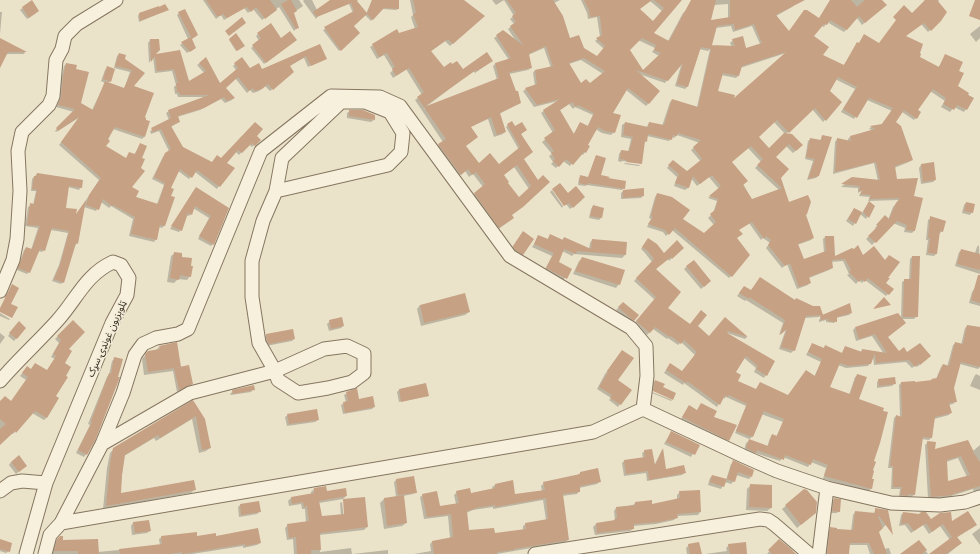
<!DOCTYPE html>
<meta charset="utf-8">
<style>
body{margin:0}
canvas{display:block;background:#ebe2ca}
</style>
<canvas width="980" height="554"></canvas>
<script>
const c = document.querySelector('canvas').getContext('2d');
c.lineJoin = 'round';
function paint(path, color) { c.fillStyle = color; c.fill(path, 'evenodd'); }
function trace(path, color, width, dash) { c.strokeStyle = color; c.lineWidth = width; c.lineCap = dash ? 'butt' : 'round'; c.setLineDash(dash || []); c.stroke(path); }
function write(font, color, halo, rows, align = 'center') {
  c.font = font + ' Lora,"Noto Sans Arabic",serif'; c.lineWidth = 3; c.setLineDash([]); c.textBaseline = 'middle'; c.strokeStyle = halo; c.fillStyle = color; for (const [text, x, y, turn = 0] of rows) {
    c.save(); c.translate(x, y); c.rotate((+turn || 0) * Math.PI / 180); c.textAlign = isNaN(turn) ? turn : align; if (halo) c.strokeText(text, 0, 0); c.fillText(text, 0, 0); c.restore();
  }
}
paint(new Path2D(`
 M203 0H299L303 6 293 13 298 27 294 31 279 7 262 20 253 9 248 13 244 8 224 20 221 15 216 19Z
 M304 0H312L317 10 331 0H355L366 14 372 0H398V9L396 10 382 9 371 21 365 15 352 26 359 33 339 51 323 30 353 13 349 4 318 16 316 19 303 1Z
 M410 0H454L484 16 450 46 445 41 430 52 444 68 463 71 489 63 475 73 473 71 423 109 497 80 493 66 495 64 509 60 494 38 497 36 516 41 508 29 514 24 510 19 514 16 504 0 496 5 492 0H560L554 3 569 39 597 57 604 49 595 41 600 37 597 17 588 19 587 13 581 0H678L652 33 668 41 683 13 696 0H792L794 5 792 7 776 16 788 33 805 10 819 19 831 0H881L883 7 862 25 857 18 844 32 827 22 824 27 822 26 813 37 822 55 843 66 864 36 879 44 905 37 918 57 938 68 946 55 958 71 957 87 973 98 964 112 954 107 950 112 941 107 945 101 930 91 917 111 916 118 914 120 902 112 894 122 912 160 909 162 894 168 896 180 912 197 921 199 914 231 912 233 904 232 905 228 893 223 872 245 866 239 876 229 875 228 885 217 888 220 893 207 899 200 868 201 870 197 859 196 862 190 858 193V188L841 187 853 178 878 181 874 163 833 174 835 142 837 139 848 141V139L850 137 872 130 869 129 871 127 881 125 892 111 867 100 854 119 841 112 855 89 835 79 829 91 841 102 823 122 812 109 786 134 802 145 793 153 786 146 775 157 780 178 789 203 805 215 813 238 811 240 797 245 804 261 824 253 823 239 825 237 834 258 862 256 886 279 885 283 888 294 886 296 865 280 862 283 859 280 856 284 847 275 849 274 843 261 831 262 832 268 829 270 809 278 810 282 808 285 797 289 787 264 782 268 766 248 770 243 763 238 761 240 749 223 738 230 731 276 729 278 672 230 666 236 663 232 647 227 651 219 649 218 655 197 657 194 682 219 704 234 714 225 708 218 713 213 717 201 708 198 719 189 709 177 697 186 691 178 688 188 685 190 674 186 677 177 667 168 673 161 687 173 701 162 691 150 700 143 677 135 674 138 672 137 669 141 647 136 646 141 644 143 640 164V163L622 161 621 162 618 161 619 154 621 151 628 152 631 139 621 137 622 125 625 123 646 128 649 123 662 126 670 102 672 100 697 107 710 49 708 51 699 49 687 87 685 89 675 86 682 62 665 83 639 74 659 91 648 104 646 106 626 90 612 114 614 132 611 135 602 133 595 129 587 145 585 152 583 155 581 153 570 166 563 161 556 168 551 164 553 162 549 156 552 154 542 142 553 133 541 113 558 101 534 107 523 91 526 89 535 86 533 73 535 70 551 68 544 48 528 55 531 68 528 70 509 74 520 103 499 114 505 131 503 134 494 137 488 119 470 127 465 146 479 164 499 166 519 150 506 127 508 125 526 130 520 135 523 159 538 181 511 215V220L497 230 472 196 483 187 473 174 469 177 465 171 458 177 436 147 443 142 415 100 422 95 406 69 393 78 390 73 393 70 384 55 377 59 370 47 373 45 415 29 411 17 413 15ZM650 1 662 11 653 22 639 9ZM728 4V18L710 21 714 5ZM731 26 733 32 752 26 760 44 746 49 733 40 730 43 732 47 713 46 710 48 716 28ZM638 40 655 48 652 52 659 56 642 71 629 50ZM786 53 732 101 717 92 721 75 736 78 738 76 740 68ZM581 60 603 74 590 85H580L569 64ZM569 104 573 109 575 107 593 115 587 127 580 123 573 135 559 111ZM774 122 785 134 769 150 757 137ZM748 148 761 162 755 168 779 190 752 200 731 162ZM514 167 529 189 519 199 507 183 503 175Z
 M924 0H939L938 2 941 20 928 32 921 24 925 1Z
 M31 1 36 13 27 19 20 10Z
 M158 7 167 10 139 22 138 16 139 14Z
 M0 12H2L0 34Z
 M179 13 196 35 191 39 195 48 187 53 180 45 188 39 177 15Z
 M980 26V38L976 42 970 34Z
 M236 34 243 45 236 51 229 40Z
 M258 34 281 39 293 42 264 64 251 48 259 41 256 36Z
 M0 39 25 52 24 54H6L0 60Z
 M150 40 154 56 179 51 189 83 204 73 197 65 200 63 219 85 236 70 233 66 235 64 250 69 262 70 320 45 325 58 308 67 304 58 289 66 291 74 270 91 265 86 259 91 253 93 250 90 247 93 235 78 224 88 234 98 232 100 225 103 221 99 200 110 177 117 179 122 171 127 182 148 212 163 221 159 255 136 260 140 252 147 249 144 239 155 236 152 226 163 219 186 217 189 195 172 189 179 178 171 169 189 164 226 162 228 159 227 156 239 154 242 129 236 133 219 111 206 109 208 101 202 96 211 84 207 77 243 75 246 63 282 61 284 52 281 59 265 68 233 51 230 44 250 42 252 38 251 29 272 27 274 17 270 24 250 26 248 31 250 38 228 25 226 28 207 31 205H33L36 191H31L32 179 37 174 81 187 79 190 68 187 65 209 75 217 99 180 59 145 80 117 56 132 55 131 74 112 56 107 59 100 61 80 64 66 66 64 75 69 80 104 92 110 105 83 101 81 105 70 107 68 110 81 108 83 124 89 130 72 114 68 117 56 119 54 124 59 143 73 132 87 144 118V137L142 139 113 129 105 146 126 159 130 153 134 155 141 144 131 188 135 197 157 204 164 185 152 179 163 157 169 151 159 131 151 134 150 131 169 120 166 113 169 111 206 97H178L177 94H175L174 87 176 85 172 71 155 73 153 57 149 63 148 43Z
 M350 111 374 120 371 122 347 118V113Z
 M822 136 819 175 816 178 807 180 813 161 805 159 808 141 811 139 820 141Z
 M596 156 600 176 624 188 622 190 587 185 585 186 578 185 579 178 581 176 588 178Z
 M625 163 640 165 639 166 624 164Z
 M921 165 935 180 933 182 921 184 919 168Z
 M194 190 228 208 213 244 211 246 198 239 209 218 193 208 191 214 189 216 186 215 181 230 179 232 170 229Z
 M552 190 563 206 562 208 550 192Z
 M623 191 643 196 641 198 621 199V193Z
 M567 194 582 200 570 209 566 204Z
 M869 202 874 206 866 219 860 214 853 226 846 221 854 209 862 213Z
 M966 203 972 212 970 215 962 213 964 205Z
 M593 206 601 218 599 220 589 218 591 209Z
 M931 218 942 231 939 234 936 254 934 256 926 255 928 240H926L928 220Z
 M521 235 523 254 520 256 511 249Z
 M550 235 562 240 564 238 589 249 590 243 592 240 626 243 625 255 622 258 574 254 572 256 562 251 557 263 570 270 563 281 544 271 552 256 532 247 539 236 547 240Z
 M646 242 663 254 682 248 669 261 668 259 655 269 666 308 690 325 697 326 709 337 725 318 747 337 745 339 727 333 774 362 764 378 754 372 756 368 744 358 735 373 736 381 756 390 760 383 788 396 814 377 821 362 806 355 812 344 823 349 825 347 841 354 846 347 860 352 862 350 884 354 872 336 856 341 853 330 855 328 901 318 902 282 905 280H909L910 259 912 257 917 316 914 319H901L887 337 898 352 907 353 927 359 917 367 916 365 912 368 906 362 874 365 873 356 870 363 868 366 846 368 838 365 829 387 849 395 855 377 858 375 857 400 873 462 871 479 873 480 871 489 868 491 823 479 826 468 811 462 808 467 783 457 780 461 755 453 753 455 744 451 746 443 749 441 767 447 770 438 772 435 776 437 783 422 761 414 752 437 749 439 735 433 746 406 726 397 724 399 723 397 717 407 684 383 683 385 664 373 668 367 682 372 695 355 681 342 678 345 668 338 667 339 653 329 647 335 634 324 655 300 634 281 652 262 645 253 641 249Z
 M979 245 980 274 955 266 959 252 962 250 975 253 977 247Z
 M175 253 180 257 190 276 187 280 178 279 174 283 167 282 171 256Z
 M583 258 619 284 616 288 573 274 579 261Z
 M693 261 708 283 701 289 684 269Z
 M744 287 751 291 794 301 796 299 822 314 819 317 804 318 794 350 791 353 779 349 786 329 779 335 783 323 746 300 745 301 737 296Z
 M974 289 980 291V306L969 303 972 292Z
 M623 303 638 315 631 322 616 310Z
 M420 305 469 312 465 315 421 326 417 309Z
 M0 313 10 319 9 320 0 316Z
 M851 313 849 315 836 318V321L834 323 826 322V320L819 322V320L821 317Z
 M73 321 67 349 55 397 47 417 44 420 32 413 13 434 11 433 0 444V402H11L26 380 20 376 25 370 47 371 55 359 51 357 59 343 55 339Z
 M330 321 343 326 341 328 329 331 327 324Z
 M16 325 25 328 14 341 8 336Z
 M967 326 980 328V367L978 369 960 364 953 388 956 401 953 404 949 405 951 412 949 415 934 419 932 437 929 440 921 439 914 495 911 497H899L900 489H891L892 468H888L894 418 896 416 900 417 899 385 901 383 914 382V383L930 381 936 379 941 367 943 365 947 367 953 345 956 343 961 345 965 328Z
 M0 333 5 337 0 344Z
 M266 335 294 339 292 341 266 346 264 337Z
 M159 347 180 366 192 384 190 386 177 392 173 371 144 375 142 359 148 352 156 350Z
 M620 353 616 381 630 390 618 407 609 400 611 398 597 389 605 374Z
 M115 358 121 360 86 454 84 457 76 453 90 425 88 424 107 377 109 375 112 361Z
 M976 374 980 376V390L970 386 974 377Z
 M879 380 894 384 892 386 877 388V382Z
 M655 381 673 399 652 390 653 382Z
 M425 384 428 396 426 397V396L399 402 397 392 399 390Z
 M253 389 251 392 231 395 230 394 233 391Z
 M652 392 672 400 671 401 652 393Z
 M347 393 358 400 374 407 372 409 343 414 341 405 346 402 344 395Z
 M193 402 210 448 206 451 199 453 192 419 156 441 154 438 124 456 120 494 195 489 191 493 103 509 107 468 110 453 114 449Z
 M701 405 713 417 728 440 726 442 681 419 689 406 697 411Z
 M288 415 318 420 315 422 287 426 285 417Z
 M671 432 698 445 691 457 664 444Z
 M928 442 934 450 973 451 980 445V492H974L973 489 951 496 949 498 928 499 925 445ZM958 458 967 477 947 482 946 462Z
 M662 450 665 470 685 472 682 475 647 481 646 473 624 476 622 463 624 461 643 458 642 453 645 451 654 466Z
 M11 462 23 468 16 474 9 465Z
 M734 462 751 477 749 479 736 475 734 481 731 484 725 482 721 489 708 485 710 478 712 476 726 480 731 464Z
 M580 473 600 481 597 484 579 488V491L577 494 562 496 568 540 565 542 497 554H414L431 551 430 544 432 542 450 538 448 516 424 519 420 497 423 495 439 507 456 504 454 495 457 492 470 494 493 490 492 487 495 485 515 495 542 492 541 486 544 483 578 475ZM543 500 546 520 526 524 523 526V530L494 534 468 531 466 513 473 510 493 507V509Z
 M397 479 416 492 413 494 403 496 406 523 402 526 384 529 380 503 384 499 396 497 394 482Z
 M751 485 771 508 767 511 746 510 747 489Z
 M314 489 346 496 343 499 319 503 321 518 341 516 340 503 342 502 344 519H346L344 501H342L364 498 367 527 364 530 319 535 320 552 351 548 352 554H294L293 539 287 540 285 528 288 525 306 523 305 509H302L301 504 289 506 288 501 291 498 311 494V492Z
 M805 490 811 516 797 528 782 509Z
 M680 492 700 512 698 515 677 516 674 520 656 524 633 526V529L630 531 595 535 593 527 596 524 613 521 615 520 614 511 616 508 633 505 635 503 651 505 677 500V495Z
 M834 499 839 511 837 513H830L832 501Z
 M258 502 260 511 257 514 239 517 238 507 240 505Z
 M876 509 886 525 878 532 884 549 889 548 891 554H870L867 545H849V554H826L828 531 831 528 836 530 851 531 853 515 855 512 873 514Z
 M903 513 930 520 976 525 956 538 961 543 948 554H931L950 540 940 526 929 534 923 525 911 533 905 525 899 526 901 515Z
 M133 523 150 531 147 533 132 535 131 526Z
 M980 528V545L972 534Z
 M60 537 62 541 98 552 160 546 159 539 162 537H216L260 543 257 545 243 548V546L192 554H52L55 542Z
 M0 540 9 551 6 553 0 551Z
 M779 540 794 554H767Z
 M689 545 701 554H687L686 548Z
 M729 545 746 554H705L727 551 726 548Z
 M388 550V554H352Z
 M926 551 928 554H921Z`), '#0003');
paint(new Path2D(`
 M32 0 39 11 29 18 22 7Z
 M206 0H270L277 10 265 19 256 7 251 12 247 7 227 18 223 14 220 16H217Z
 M288 0H291L297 11 294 13 299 28 296 29 281 4Z
 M330 0H358L357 1 367 13 372 0H399V9L384 8 373 20 367 14 354 26 360 33 341 51 324 27 354 11 351 3 317 17 313 12Z
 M413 0H464L485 16 453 44 448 39 431 51 444 67 451 62 452 64 457 61 463 69 487 52 493 61 477 71 476 70 424 107 499 78 495 63 511 58 496 35 503 30 524 46 510 26 516 22 512 16 516 13 507 0H553L563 16 570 38 579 35 584 48 597 56 605 46 596 38 602 35 600 16 590 17 589 10 584 0H652L640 9 653 21 664 8 654 0H682L654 33 669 41 691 0H716L711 20 730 17V0H805L776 15 789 31 804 10H807L819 18 830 0H851L857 7 865 0H882L887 5 865 23 859 16 847 30 830 20 827 25 824 24 814 36 829 47 823 55 844 65 857 42 859 43 864 34 879 43 896 20 893 17 904 5 912 13 925 0H937L947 12 941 21 931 31 924 23 906 36 923 44 920 53 921 54 920 57 939 67 945 54 963 62 959 71 964 73 958 86 969 93 968 95 974 98 967 110 957 105 954 110 943 104 946 98 933 89 918 110 921 112 917 119 904 110 896 122 901 126 913 160 895 166 897 179 918 178 914 196 923 198 915 231 906 230 907 225 897 221 876 243 868 236 878 226 876 225 885 215 889 219 896 203 900 198 869 199 871 195 860 194 863 190 859 192 860 186 841 184 852 177 880 180 876 162 835 172 837 138 851 141 850 136 875 129 870 126 882 124 893 108 869 98 857 118 843 109 857 87 838 77 830 91 842 102 826 121 815 108 789 133 777 120 759 137 769 148 784 133 792 134 803 145 796 151 789 144 776 157 789 169 781 178 789 202 808 195 811 202 807 214 806 215 814 238 798 244 804 259 826 251 825 236H834L835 256 852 248 854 249 858 245 863 255 874 246 885 260 889 255 900 262 888 278H890L886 283 894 289 889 295 868 278 865 282 862 279 859 282 849 272 851 270 845 259 832 260 833 268 809 277 811 283 799 287 790 263 785 266 768 245 771 240 766 236 764 239 752 222 739 230 743 234 737 238 750 255 732 277 675 228 669 235 665 230 648 224 653 217 651 216 657 193 672 197 690 210 683 219 704 233 716 222 710 214 715 210 718 199 709 196 721 186 712 175 700 184 693 176 689 188 675 183 679 174 668 165 673 160 687 171 702 159 693 147 701 140 678 133 677 136 673 135 672 140 648 134 647 142 645 141 642 164 626 162 627 160 620 159 621 150 629 151 633 137 623 135 625 122 648 127 649 122 664 125 672 99 698 107 712 45 735 46 732 39 743 36 746 48 762 43 754 24 735 30 734 24 717 26 711 49 701 47 688 87 677 84 683 63 668 81 636 70 660 91 649 104 628 88 613 113 621 115 615 133 605 131 598 127 588 145 590 146 586 153 584 152 573 165 566 159 559 167 553 161 555 159 551 153 554 151 544 138 555 130 543 110 560 99 537 105 525 88 537 84 535 70 553 66 546 46 529 54 532 68 509 72 516 91H518L521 103 500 113 506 132 497 135 491 117 471 127 478 137 466 146 479 163 490 153 499 164 520 147 507 124 512 121 515 126 522 122 527 130 521 134 533 152 524 159 538 180 543 175 550 182 523 207 512 215 514 218 499 228 474 193 485 184 476 172 472 175 468 169 461 175 438 144 446 139 417 97 424 92 409 68 396 76 392 69 395 67 387 53 379 57 372 44 397 29 399 33 418 27 413 14 416 13ZM642 38 656 45 654 50 661 53 643 70 630 50ZM786 52 734 98 735 95 718 91 723 73 739 76 742 66ZM584 58 605 71 590 83 586 79 581 83 569 63ZM572 102 576 107 578 105 594 113 588 126 580 122 574 134 560 110ZM751 146 763 159 757 165 782 188 752 199 743 185 748 181 732 162ZM517 165 531 186 519 197 508 183 509 182 504 175Z
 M975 0H980V20L969 16Z
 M165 4 169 10 140 21 139 13 159 6V7Z
 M185 9 198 35 192 39 196 48 190 52 181 42 191 37 178 12Z
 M242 17 246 23 229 36 225 31Z
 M271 23 281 38 290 31 297 40 266 63 252 45 261 38 257 33Z
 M236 33 245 46 237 51 229 39Z
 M0 38 27 52H8L0 68Z
 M150 39H159L160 50 156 54 180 50 189 81 206 71 199 63 206 57 220 83 238 68 234 63 242 57 250 68 259 63 262 69 320 44 327 59 311 66 306 56 290 66 294 72 273 90 268 84 262 89 255 91 253 88 249 91 238 77 226 88 235 98 227 101 224 97 204 108 178 116 180 122 171 126 183 147 212 162 217 155 221 158 255 122 263 129 257 136 261 140 255 146 252 143 242 153 238 150 227 163 235 168 220 187 197 170 192 178 180 169 171 188 174 189 171 196 175 197 165 226 160 225 157 240 131 234 135 217 113 205 112 206 103 199 99 210 86 205 89 195 101 178 61 142 79 117 58 131 56 128 75 109 58 105 61 97 63 77 66 63 77 65 76 69 89 72 81 103 93 110 105 81 124 88 132 70 115 66 119 53 126 55 125 59 145 73 134 86 154 93 145 117 146 118V120L150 121 145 137 115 127 108 139 110 141 106 146 126 158 129 152 135 154 140 143 147 146 142 158 145 159 141 168 145 171 132 187 139 191 136 197 158 204 165 183 154 177 165 153 171 149 161 129 153 132 151 128 171 118 168 110 209 95H180L179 92H177L176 83H178L174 69 157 71 155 56 151 62Z
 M107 66 115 69 111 82 103 79Z
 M349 110H363L375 115V120L349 116Z
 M822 135 832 137 819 176 808 179 815 159 806 157 810 138 821 140Z
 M596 155 606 158 601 175 610 177 608 178 626 181 625 189 588 183V185L579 183 580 175 588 177Z
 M934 162 936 180 923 182 921 164Z
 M37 173 83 180 82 188 69 186 66 208 77 209 76 214 86 200 78 244 76 243 64 283 54 279 61 262 69 231 52 228 45 251 40 249 30 273 18 268 26 247 32 249 40 226 27 225 30 203 34 204 37 190 32 189 34 176H36Z
 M560 183 568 193 576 186 585 197 573 208 569 203 564 206 552 189Z
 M196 187 229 208 214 245 199 236 211 216 195 206 192 215 188 213 182 231 171 226Z
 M644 188V196L623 198V190Z
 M869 201 875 206 869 218 863 212Z
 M966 202 975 204 973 213 964 211Z
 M593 205 604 208 602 218 590 216Z
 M854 208 862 212 856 224 848 219Z
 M930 216 946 221 943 232 940 231 937 254 928 253 930 238H928Z
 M523 231 534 239 523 255 515 250 513 246Z
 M550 234 563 240 564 237 591 249 592 239 627 242 626 255 577 251 576 254 564 249 559 262 572 269 567 279 546 268 554 253 534 244 538 235 548 239Z
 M648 238 657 244 664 253 677 240 684 248 672 259 671 257 656 269 681 292 668 308 690 324 701 310 707 315 698 326 709 336 725 317 748 337 728 331 727 333 775 361 767 376 756 369 758 366 746 356 736 372 741 375 738 381 756 389 760 382 788 395 806 370 815 376 822 359 808 352 812 343 824 348 825 345 842 353 845 346 862 352V349L887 353 875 334 859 339 855 327 898 313 906 323 888 337 899 351 904 347 907 352 920 343 931 356 920 365 919 363 915 367 909 360 876 363 875 353 871 364 849 366 840 363 830 387 850 394 857 374 867 377 859 399 884 408 883 411 888 412 880 443 874 461 876 462 873 470 874 471 872 479H874L872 489 824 476 828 465 813 459 811 465 785 455 784 460 757 450 756 453 746 448 749 439 768 446 772 434 777 436 784 419 764 411 753 437 736 431 747 404 729 395 727 397 725 395 720 405 687 381 686 383 666 370 670 363 682 371 697 352 684 340 681 344 671 336 670 337 655 327 650 333 636 321 656 297 636 278 654 259 648 251 642 247Z
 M961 249 980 254V270L957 264Z
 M174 252 182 253V257L192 258 191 266H193L191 277 180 275 179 280 170 278Z
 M912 256H920L918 317H903L904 279H911Z
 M582 257 625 270 620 285 575 271Z
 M694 260 711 281 704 287 686 266Z
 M978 275H980V303L971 300Z
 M760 277 795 300 796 298 813 306H820L823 315 806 316 795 351 781 347 787 329 780 335 785 320 749 297V299L739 293 744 286 751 290Z
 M12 284 19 288 11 304 18 307 12 318 0 312V308L5 298H4L7 294Z
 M465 293 470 312 424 323 420 305Z
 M884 297 891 305 873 309Z
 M623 302 639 315 634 321 618 307Z
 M850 303 852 313 837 317V322L828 321V319L821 320 820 316Z
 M342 317 344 326 331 329 329 320Z
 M73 320 85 332 69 349 72 351 65 363 71 367 66 376 68 377 56 396 59 398 47 418 35 411 16 433 15 431 0 445V429L6 424 0 419V401L5 396 11 401 28 377 22 373 27 366 31 369 35 363 47 370 56 356 53 354 61 340 57 336Z
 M19 321 26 328 17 339 9 333Z
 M967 325 980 327V367L961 362 954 388 957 402 949 403 952 413 935 417 932 438 923 437 915 495 908 494V496L900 495 902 487H893V466H890L896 415 902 417 901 382 915 381V382L932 380 931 379 937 378 943 364 949 366 955 342 963 344Z
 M293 329 295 339 269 344 267 340 266 334Z
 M177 342 181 367 148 372 145 354 148 351 160 349 159 346Z
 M622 350 634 358 618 380 632 390 621 405 610 398 612 395 599 387 608 372 607 371Z
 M114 357 123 359 118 377H120L95 441 87 455 78 450 92 422 91 421 109 373 111 374Z
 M189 365 193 384 179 390 174 368Z
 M895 377 896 384 879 386 878 379Z
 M655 380 665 384 663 387 676 393 673 400 653 391Z
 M426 383 429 396 401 402 399 389Z
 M254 385 255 390 233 394 232 390Z
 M357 388 359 399 373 396 375 407 345 413 343 402 348 401 346 392Z
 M193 400 205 419 211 448 202 450 196 416 160 438 158 435 125 455 122 475 121 493 194 480 196 490 106 506 110 464 113 448Z
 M701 403 717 411 714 417 737 425 729 441 682 417 689 405 697 410Z
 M317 409 319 420 289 424 287 414Z
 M671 431 700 445 695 455 666 442Z
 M968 440 974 452H973L980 462V486L953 494V495L931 497 927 441 936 442 935 449ZM961 456 970 475 948 481 947 460Z
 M663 448 666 469 684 465 686 473 649 480 648 471 626 474 624 460 645 457 644 450 652 449 655 465Z
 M19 455 27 466 19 472 11 462Z
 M733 460 754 470 752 477 738 472 735 482 727 479Z
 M598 468 601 482 580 486V492L563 494 569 540 514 549V550L497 552V554H434L432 541 453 537 451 514 427 517 422 494 437 491 440 506 459 503 456 491 470 488 471 493 495 488V484L513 480 515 494 545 490 543 482 580 474V472ZM546 498 548 519 525 523 526 529 495 533 494 528 469 530 467 511 475 509V508L495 505V507Z
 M712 475 727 479 724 487 710 482Z
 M414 476 417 493 398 495 396 479Z
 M750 484 772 485V508L749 507Z
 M326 486 327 491 346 488 347 496 319 501 322 516 344 514 343 499 365 497 368 527 320 533 321 550H311V554H297L296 537 289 538 287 524 309 521 307 506 304 507 303 502 292 504 291 497 314 493V488Z
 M804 489 807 490 817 502 816 513 801 525 785 505Z
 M700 490 701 512 677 514 678 518 659 522 634 524V529L597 533 596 523 615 520 614 519 617 518 616 507 635 505V502L652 500V504L680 498 679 491Z
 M404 495 407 523 387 526 384 498Z
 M834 498 841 499 840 512 832 511Z
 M259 501 261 512 241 515 240 504Z
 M875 508 888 510 893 535 879 516 878 517 883 528 879 532 887 554H874L869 543H850L849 554H827L830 527 837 528V529L853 530 855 511 875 513Z
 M968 511 977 525 957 537 962 543 946 554H929L952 537 943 524 932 532 926 523 914 531 908 523 901 524 903 512 919 514 921 512H926L931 519 940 513 951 512 952 521Z
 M149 520 151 531 135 533 133 522Z
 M258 528 261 543 245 546V544L183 554H182V552L170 554H120L119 549 162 544 161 536 197 532V536L216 533V536Z
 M60 536H63V540L98 539 99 554H78V551H54L57 539Z
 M0 539 12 543 10 552 0 549Z
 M779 539 790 548 796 554H772L768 550Z
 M919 540 927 550 922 554H900Z
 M699 542 702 554H690L688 544Z
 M746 542 747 554H730L728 544Z`), '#c6a184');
const minor = new Path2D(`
 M0 291 13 260 17 239 20 191 18 151 22 132 49 105 53 96 56 60 62 49 65 36 77 24 116 0
 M0 381C18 360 39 341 57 321 77 299 85 275 113 262L121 265 129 278 127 295 112 323 46 483 26 554
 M102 444 190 393 275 371 278 380 298 393 328 388 352 382 364 373V354L347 346 324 349 275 371 259 343 252 297V261L263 221 276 191 388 165 401 152 403 133 390 112 365 102H341L282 158 276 191
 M0 491 11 483 22 481 46 483
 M61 523 593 432 643 409 743 456 777 471 827 488 891 503 940 505 965 502 980 497
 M45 554 50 535 61 523 102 444 123 393 135 355 143 344 156 338 178 334 188 329 261 151 331 96 380 97 400 106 510 256 631 328 646 346 647 376 643 409
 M535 554 760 519 768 520 774 524 809 554
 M819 554 827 488`);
trace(minor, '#867660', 15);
trace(minor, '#f6f0dd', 13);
write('10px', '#382e22', '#f3ecd9', [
 ["ټلوېزيون غونډۍ سړک",107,339,-66]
]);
</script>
